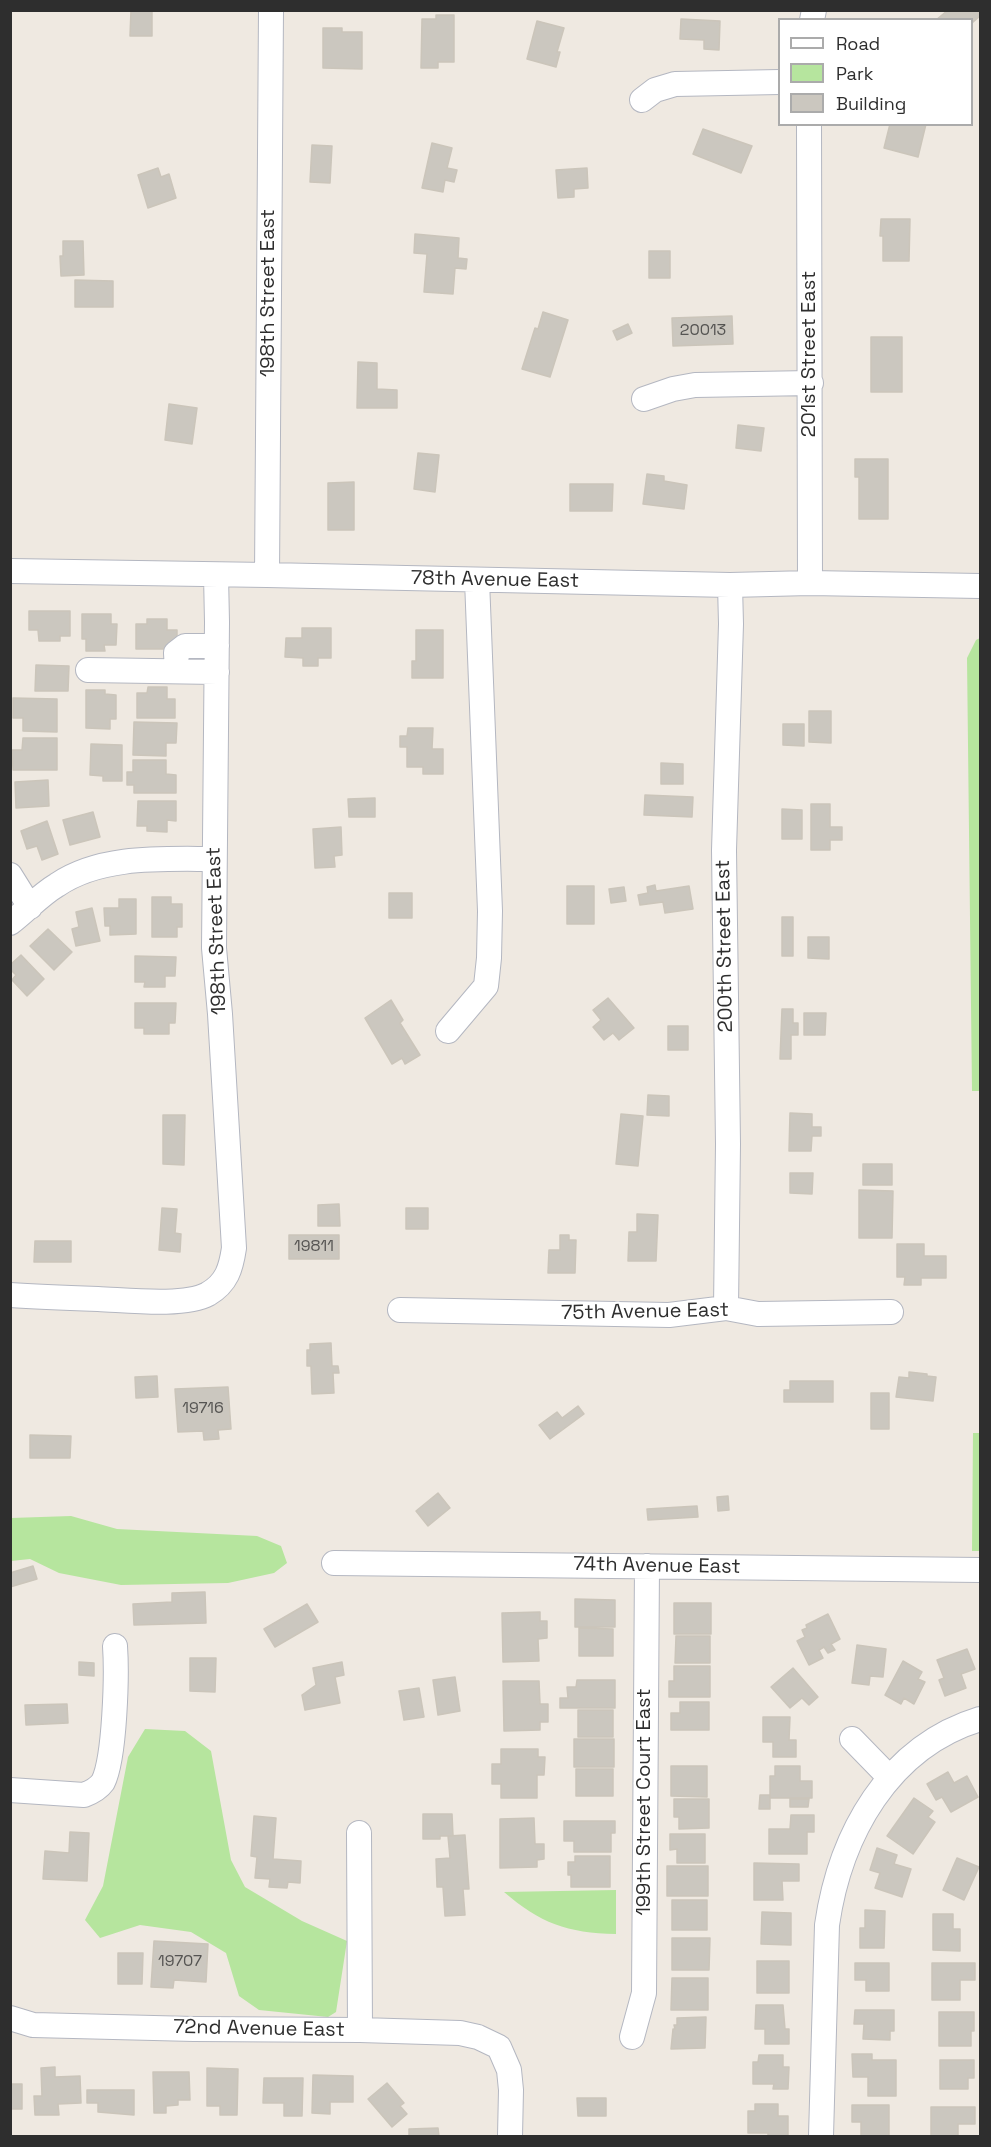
<!DOCTYPE html>
<style>
body{margin:0}
#map{position:relative;width:991px;height:2147px;overflow:hidden;background:#efe9e1;font-family:"Space Grotesk",sans-serif}
canvas{display:block}
.frame{position:absolute;inset:0;border:12px solid #2e2e2e;pointer-events:none}
.legend{position:absolute;left:778px;top:18px;width:195px;height:108px;box-sizing:border-box;background:#fff;border:2px solid #ababab;margin:0;padding:8px 10px;list-style:none;font-size:18px;color:#2e2e2e}
.legend li{display:flex;align-items:center;gap:12px;height:30px}
.legend b{width:30px;border:2px solid #ababab}
</style>
<div id="map">
<canvas width="991" height="2147"></canvas>
<div class="frame"></div>
<ul class="legend">
<li><b style="height:8px;background:#fff"></b>Road</li>
<li><b style="height:16px;background:#b6e59e"></b>Park</li>
<li><b style="height:16px;background:#cbc7bf"></b>Building</li>
</ul>
</div>
<script>
const c = document.querySelector('canvas').getContext('2d');
c.lineJoin = 'round';
function paint(path, color) { c.fillStyle = color; c.fill(path, 'evenodd'); }
function trace(path, color, width, dash) { c.strokeStyle = color; c.lineWidth = width; c.lineCap = dash ? 'butt' : 'round'; c.setLineDash(dash || []); c.stroke(path); }
function write(font, color, halo, rows, align = 'center') {
  c.font = font + ' "Space Grotesk",sans-serif'; c.lineWidth = 4.5; c.setLineDash([]); c.textBaseline = 'middle'; c.strokeStyle = halo; c.fillStyle = color; for (const [text, x, y, turn = 0] of rows) {
    c.save(); c.translate(x, y); c.rotate((+turn || 0) * Math.PI / 180); c.textAlign = isNaN(turn) ? turn : align; if (halo) c.strokeText(text, 0, 0); c.fillText(text, 0, 0); c.restore();
  }
}
paint(new Path2D(`
 M980 638V1091H972L967 658 976 640Z
 M973 1433H980V1551H972Z
 M71 1516 117 1529 257 1536 281 1546 287 1563 274 1573 228 1583 121 1585 59 1573 30 1559 11 1561V1518Z
 M145 1729 185 1731 211 1751 231 1860 245 1887 302 1921 347 1941 336 2012 328 2017 259 2010 239 1996 226 1953 191 1932 140 1925 100 1938 85 1920 103 1886 128 1757Z
 M616 1890V1934C567 1933 540 1923 504 1892Z`), '#b6e59e');
const building = new Path2D(`
 M131 10H152V36H130Z
 M948 10H978L980 16 972 23V20H936Z
 M436 15H454V62H438V68H421L422 19H436Z
 M681 19 720 21 719 50 704 49V40L680 39Z
 M537 21 564 28 557 52H560L556 67 527 59Z
 M323 28H342V32H362V69L323 68Z
 M890 124H926L918 157 884 148Z
 M703 129 752 146 741 173 693 154Z
 M432 143 452 148 447 168 457 170 454 182 445 180 443 192 422 188Z
 M312 145 332 146 330 183 310 182Z
 M158 168 161 177 169 174 176 198 148 208 138 175Z
 M587 168 588 188 574 189V197L558 198 556 170Z
 M881 219H910L909 261H883V236H880Z
 M415 234 459 238 458 258 467 259 466 269 455 268 453 294 424 292 427 254 414 253Z
 M63 241H83L84 275 61 276 60 256H63Z
 M649 251H670V278H649Z
 M75 280 113 281V307H75Z
 M543 312 568 320 550 377 522 369 535 328 538 329Z
 M732 316 733 344 673 346 672 318Z
 M628 324 632 333 617 340 613 331Z
 M871 337H902V392H871Z
 M358 362 377 363V389L397 390V408H357Z
 M169 404 197 408 192 444 165 440Z
 M738 425 764 428 761 451 736 448Z
 M418 453 439 455 435 492 414 489Z
 M855 459H888V519H859V477H855Z
 M647 474 664 476V481L687 485 684 509 643 504Z
 M354 482V530H328V483Z
 M570 484H613L612 511H570Z
 M29 611H70V636H60V641H39L38 630H29Z
 M82 614H111V624H117L116 645H104L105 651H86V639H82Z
 M147 619H167V630H177V649H136V624H147Z
 M302 628H331V658H318V666H303V658L285 657 286 638H302Z
 M416 630H443V678H412V661H416Z
 M36 665 69 666 68 691H35Z
 M148 687H167V699H175V718H137V693H147Z
 M86 690H105V694L116 695V719H110V729L86 728Z
 M13 698 57 699V732L23 731V718H13Z
 M809 711H831V743L809 742Z
 M134 722 177 723 176 743H166V756L133 755Z
 M783 724H804V746L783 745Z
 M408 728H433L432 749H443V774H423V767H407V747H400V736H407Z
 M23 738H57V770H13L12 750H22Z
 M91 744 122 745V781H103V776L90 775Z
 M133 760H166V774L176 775V793H134V785H127V772H133Z
 M661 763 683 764V784H661Z
 M48 780 49 806 16 808 15 782Z
 M645 795 693 797 692 817 644 815Z
 M375 798V817H349L348 799Z
 M138 801H176V821L167 820V832L147 831V826H137Z
 M811 804H830V827H842V840H830V850H811Z
 M782 809 802 810V839H782Z
 M93 812 100 837 70 845 63 820Z
 M47 821 58 854 42 860 37 846 27 849 21 831Z
 M341 827 342 855 334 856 335 867 315 868 313 829Z
 M655 885 656 891 689 886 693 909 665 913 663 902 640 905 638 895 648 893 647 887Z
 M567 886H594V924H567Z
 M624 887 626 901 611 903 609 889Z
 M389 893H412V918H389Z
 M152 897H171V904H182V927H177V937H152Z
 M119 899H136V934L110 935V926H105L104 908H119Z
 M92 908 100 941 76 946 72 929 79 927 76 912Z
 M782 917H793V956H782Z
 M48 929 72 952 54 970 30 946Z
 M808 937H829V959L808 958Z
 M21 955 44 979 27 996 12 980 16 975 10 969V965Z
 M135 956 176 957 175 976H165V987H144L145 982H135Z
 M608 998 634 1028 619 1040 613 1033 604 1040 593 1027 601 1020 593 1010Z
 M391 1000 403 1020 400 1023 420 1055 405 1064 402 1058 392 1064 365 1018Z
 M135 1003H176L175 1023H169V1034H144V1028H135Z
 M782 1009H793V1023H798V1035H791V1059H780Z
 M804 1013H826L825 1035H804Z
 M668 1026H688V1050H668Z
 M648 1095 669 1096V1116L647 1115Z
 M790 1113 812 1114V1127H821V1136H812L811 1151H789Z
 M621 1114 643 1116 638 1166 616 1164Z
 M163 1115H185L184 1165 163 1164Z
 M863 1164H892V1185H863Z
 M790 1173H813L812 1194 790 1193Z
 M859 1190 893 1191 892 1238H859Z
 M339 1204 340 1226H318V1205Z
 M162 1208 177 1209 175 1233 181 1234 180 1252 159 1250Z
 M406 1208H428V1229H406Z
 M637 1214 658 1215 656 1261H628L629 1232H637Z
 M289 1235H339V1259H289Z
 M560 1235H569V1240H576L575 1273H548L549 1250H560Z
 M35 1241H71V1262H34Z
 M897 1244H924V1256H946V1278H921V1285H904L905 1277H897Z
 M331 1343 332 1366H338L339 1373H333L334 1393 312 1394 311 1366H307V1350H310V1344Z
 M909 1372 927 1374V1376L936 1377 933 1401 896 1397 899 1377 909 1378Z
 M157 1376 158 1397 136 1398 135 1377Z
 M790 1381H833V1402H784V1390H790Z
 M228 1387 231 1429 218 1430 219 1439 204 1440 203 1431 178 1432 175 1389Z
 M871 1393H889V1429H871Z
 M578 1406 584 1414 550 1439 539 1425 557 1412 562 1418Z
 M30 1435 71 1436 70 1458H30Z
 M438 1493 450 1508 428 1526 416 1511Z
 M728 1496 729 1510 718 1511 717 1497Z
 M697 1506 698 1517 648 1520 647 1509Z
 M33 1566 37 1579 10 1587V1573Z
 M205 1592 206 1623 134 1625 133 1604 172 1602V1593Z
 M575 1599 615 1600V1627H575Z
 M674 1603H711V1634H674Z
 M307 1604 318 1622 275 1647 264 1629Z
 M540 1612V1621H547V1638L538 1639 539 1661 503 1662 502 1613Z
 M828 1614 840 1639 831 1644 835 1650 828 1653 824 1647 819 1650 823 1658 809 1665 797 1641 805 1637 802 1630 807 1628 806 1625Z
 M579 1628 613 1629V1656H579Z
 M676 1636H710V1663H675Z
 M857 1645 886 1649 883 1677 870 1676 869 1685 852 1683Z
 M967 1649 975 1669 961 1674 966 1688 945 1696 939 1680 944 1678 937 1660Z
 M190 1658H216L215 1692 190 1691Z
 M903 1661 922 1672 918 1679 925 1682 914 1704 904 1698 901 1704 885 1695Z
 M79 1662 94 1663V1676L79 1675Z
 M342 1662 344 1675 335 1677 340 1703 305 1710 302 1695 316 1685 313 1668Z
 M674 1666H710V1697H669V1681H674Z
 M793 1668 818 1697 809 1705 802 1698 790 1708 771 1687Z
 M455 1677 460 1711 438 1715 433 1680Z
 M577 1680H615V1708H560V1698H568L567 1687H576Z
 M503 1681H539L540 1704H548V1722H540V1730L504 1731Z
 M419 1688 424 1717 404 1720 399 1691Z
 M680 1702H709V1730H671V1713H680Z
 M67 1704 68 1723 26 1725 25 1705Z
 M578 1710H613V1737H578Z
 M763 1717H790L789 1740H796V1757H773V1742H763Z
 M574 1739H614V1767H574Z
 M501 1749H538V1757H545L544 1775H537V1798H501V1784H492V1764H501Z
 M671 1766H707V1797L671 1796Z
 M775 1766H800V1781H812V1798H770V1776H775Z
 M576 1769H613V1796H576Z
 M948 1772 954 1783 967 1776 978 1797 951 1812 942 1797 936 1800 927 1784Z
 M760 1795H770V1809H759Z
 M914 1798 933 1811 928 1817 935 1822 913 1854 887 1836Z
 M674 1799H709V1828L679 1829V1817H674Z
 M790 1799H809L808 1807H790Z
 M423 1814H452L453 1836H440V1839H423Z
 M791 1815H814V1832H807V1854H769V1829H790Z
 M254 1816 276 1818 273 1859 301 1861 300 1883 288 1882 287 1888 269 1887 270 1879 255 1878 257 1857 251 1856Z
 M534 1818 535 1844H544V1859L537 1860V1867L500 1868V1819Z
 M564 1821H615V1833H611V1852H574V1841H564Z
 M70 1832 89 1833 87 1881 43 1879 45 1851 69 1853Z
 M670 1834H705V1863H677V1849L670 1850Z
 M465 1835 469 1889H463L465 1915 445 1916 443 1887H437L436 1859 450 1858 448 1836Z
 M877 1848 897 1855 894 1864 911 1869 902 1897 875 1888 880 1873 870 1870Z
 M575 1856H610V1887H571V1875H568V1862H575Z
 M957 1858 979 1867 964 1900 943 1890Z
 M754 1863 799 1864V1881H782L783 1900H754Z
 M667 1866H708V1896H667Z
 M672 1900H707V1930H672Z
 M865 1910 885 1911 884 1948H860V1928H865Z
 M762 1912 791 1913V1945L761 1944Z
 M933 1914H953V1929H960V1951L933 1950Z
 M672 1938H710L709 1970H672Z
 M154 1941 208 1944 206 1982 174 1980 173 1988 151 1987Z
 M118 1953H143L142 1984H118Z
 M757 1961H789V1993H757Z
 M855 1963H889V1991H866V1980H855Z
 M932 1963H975V1980H960V2000H932Z
 M672 1978H708V2010H671Z
 M756 2005H783L785 2029H789V2044H765V2029H755Z
 M855 2010H894V2031H890V2040L863 2039 864 2024H854Z
 M939 2012H974V2031H971V2046H939Z
 M706 2017 705 2048 671 2049 673 2029H675L674 2025H677V2018Z
 M852 2054H872V2060H896V2096H868V2077H853Z
 M759 2055H783V2067H789L788 2089H773L774 2084H753V2062H758Z
 M940 2060H974V2078H968V2089H940Z
 M55 2067V2077L80 2076 81 2103 58 2104 59 2115H35L34 2096H42L41 2068Z
 M207 2068 238 2069 237 2115H220V2106H207Z
 M153 2072H189L190 2100H178V2105L166 2106V2113H154Z
 M313 2075 353 2076V2102H330V2114L312 2113Z
 M264 2078H303L302 2116H284V2103H263Z
 M387 2083 404 2103 400 2106 407 2114 392 2127 368 2099Z
 M10 2084H22V2109H10Z
 M87 2090H134V2115L98 2112V2103H87Z
 M577 2098H606V2116H578Z
 M755 2104H778V2116H788V2136H768V2133H748V2111H755Z
 M852 2105H889V2136H861V2122H852Z
 M931 2107H975V2124H958V2136H931Z
 M438 2128 439 2136H409V2129Z`);
paint(building, '#cbc7bf');
trace(building, '#cbc5ba', 1.5);
const minor = new Path2D(`
 M812 20 814 10
 M642 100 655 90 675 84 780 82
 M809 124 810 583
 M644 399 673 389 695 385 811 383
 M10 571 267 575 730 585 810 583 980 586
 M267 575 271 10
 M88 670 217 672
 M177 671 176 653 185 646H217
 M10 875 30 907
 M10 923C26 911 40 895 57 885 101 855 163 859 214 859
 M448 1031 486 986 489 958 490 911 477 580
 M10 1295C40 1297 69 1298 98 1299 126 1300 184 1307 208 1294 227 1283 231 1268 234 1248L220 1014 214 948 217 622 216 575
 M726 1308 728 1144 724 850 731 624 730 585
 M400 1310 669 1315 726 1308 758 1314 891 1312
 M334 1563 980 1570
 M852 1739 889 1777
 M10 1790 84 1795C92 1792 98 1789 103 1782 115 1758 117 1674 115 1646
 M359 1833 360 2030
 M10 2018 33 2025 194 2029 360 2030 460 2033 478 2037 499 2047 509 2070 511 2090 510 2136
 M632 2037 644 1993 647 1566
 M821 2136 827 1925C840 1835 888 1747 980 1719`);
trace(minor, '#b4b7c1', 26);
trace(minor, '#fff', 24);
write('16px', '#555452', null, [
 ["20013",703,331],
 ["19811",314,1247],
 ["19716",203,1409],
 ["19707",180,1962]
]);
write('20px', '#2e2e2e', '#fff', [
 ["198th Street East",269,293,-90],
 ["201st Street East",810,354,-90],
 ["78th Avenue East",495,580,1],
 ["198th Street East",217,931,-92],
 ["200th Street East",725,946,-91],
 ["75th Avenue East",645,1312,-1],
 ["74th Avenue East",657,1566,1],
 ["199th Street Court East",645,1802,-90],
 ["72nd Avenue East",259,2029,1]
]);
</script>
